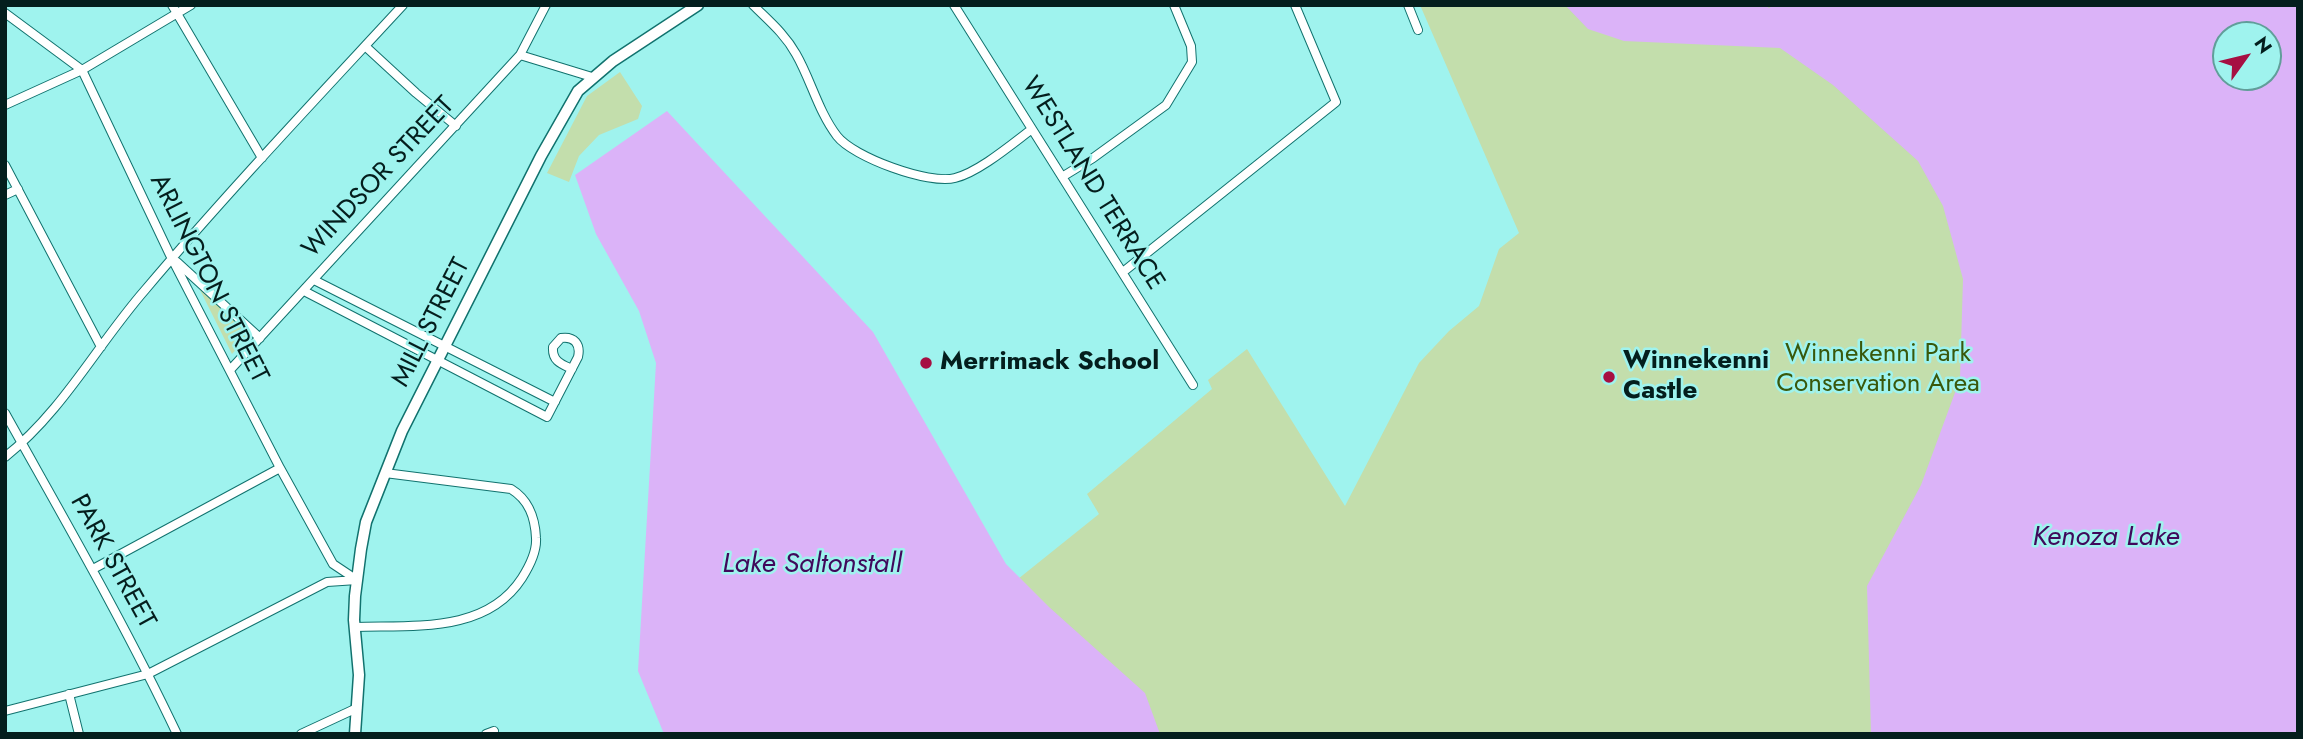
<!DOCTYPE html>
<style>
body{margin:0}
#map{position:relative;width:2303px;height:739px;overflow:hidden;background:#9ff3ee;font-family:Jost,sans-serif}
canvas{display:block}
.frame{position:absolute;inset:0;border:7px solid #041e1d;pointer-events:none}
.north{position:absolute;left:2212px;top:21px;width:70px;height:70px;box-sizing:border-box;background:#9ff3ee;border:2px solid #619e9a;border-radius:50%;rotate:56deg;font-size:19px;font-weight:700;line-height:28px;text-align:center;color:#041e1d}
.north::after{content:'';display:block;margin:auto;width:24px;height:32px;background:#a60f42;clip-path:polygon(50% 0,100% 100%,50% 72%,0 100%)}
</style>
<div id="map">
<canvas width="2303" height="739"></canvas>
<div class="frame"></div>
<div class="north">N</div>
</div>
<script>
const c = document.querySelector('canvas').getContext('2d');
c.lineJoin = 'round';
function paint(path, color) { c.fillStyle = color; c.fill(path, 'evenodd'); }
function trace(path, color, width, dash) { c.strokeStyle = color; c.lineWidth = width; c.lineCap = dash ? 'butt' : 'round'; c.setLineDash(dash || []); c.stroke(path); }
function write(font, color, halo, rows, align = 'center') {
  c.font = font + ' Jost,sans-serif'; c.lineWidth = 5; c.setLineDash([]); c.textBaseline = 'middle'; c.strokeStyle = halo; c.fillStyle = color; for (const [text, x, y, turn = 0] of rows) {
    c.save(); c.translate(x, y); c.rotate((+turn || 0) * Math.PI / 180); c.textAlign = isNaN(turn) ? turn : align; if (halo) c.strokeText(text, 0, 0); c.fillText(text, 0, 0); c.restore();
  }
}
paint(new Path2D(`
 M1420 5H2298V734H1147L1013 583 1099 514 1087 494 1212 389 1208 380 1247 349 1345 506 1419 363 1449 331 1479 306 1499 249 1519 233ZM2226 35H2268V77H2226Z
 M620 72 642 106 638 119 599 135 579 156 569 182 547 173 587 96Z
 M199 288 250 334 232 354Z`), '#c3deac');
paint(new Path2D(`
 M1565 5H1765L1769 8 1774 5H2298V734H1871L1867 586 1921 485 1960 379 1963 279 1943 206 1918 161 1833 85 1780 48 1624 41 1588 29ZM2226 35H2268V77H2226Z
 M667 111 873 332 1006 564 1049 607 1145 693 1160 734H664L638 671 656 363 639 311 596 234 575 175Z`), '#dbb3f8');
const minor = new Path2D(`
 M172 5 262 158
 M753 5C769 21 785 34 796 54 811 80 818 111 837 136 853 157 929 185 955 178 979 172 1012 144 1032 129
 M954 5 1193 385
 M1408 5 1418 30
 M5 13 82 70 170 255 280 468 333 564 357 580
 M365 46 416 93 456 126
 M520 55 592 77
 M5 105 82 70 191 5
 M5 165 101 347
 M1062 177 1093 158 1166 105 1192 62 1191 46 1174 5
 M5 195 18 189
 M177 262 260 338
 M1123 272 1336 102 1295 5
 M314 280 555 402
 M304 291 547 417 578 357C581 344 574 336 561 338L553 347C552 361 561 364 572 369
 M230 370 520 55 546 5
 M5 413C64 519 125 624 177 734
 M5 457C63 411 97 345 145 290 228 192 316 99 403 5
 M93 569 280 468
 M355 627C412 625 486 634 522 578 529 567 537 552 536 538 535 517 529 500 511 489L385 473
 M69 694 79 734
 M5 711 148 674 327 582 357 580
 M301 734 357 708
 M486 734 494 731`);
const secondary = new Path2D(`
 M355 734 359 675 354 620 355 596 361 549 366 522 402 431 541 156 578 91 613 61 698 5`);
trace(minor, '#11726e', 10);
trace(secondary, '#11726e', 13);
trace(minor, '#fff', 8);
trace(secondary, '#fff', 10);
for (const [x, y, r, color] of [
 [926,363,7,"#a60f42"],
 [1609,377,7,"#a60f42"]
]) { const dot = new Path2D(); dot.arc(x, y, r, 0, 2 * Math.PI); c.fillStyle = color; c.fill(dot); trace(dot, '#9ff3ee', 2.5); }
write('26px', '#041e1d', '#9ff3ee', [
 ["WINDSOR STREET",379,178,-47],
 ["WESTLAND TERRACE",1092,184,58],
 ["ARLINGTON STREET",208,279,63],
 ["MILL STREET",432,323,-63],
 ["PARK STREET",112,562,61]
]);
write('26px', '#39580b', '#9ff3ee', [
 ["Winnekenni Park",1878,355],
 ["Conservation Area",1878,385]
]);
write('bold 26px', '#041e1d', '#9ff3ee', [
 ["Winnekenni",1623,362],
 ["Castle",1623,392],
 ["Merrimack School",940,363]
], 'left');
write('italic 28px', '#40095b', '#9ff3ee', [
 ["Kenoza Lake",2106,538],
 ["Lake Saltonstall",812,565]
]);
</script>
